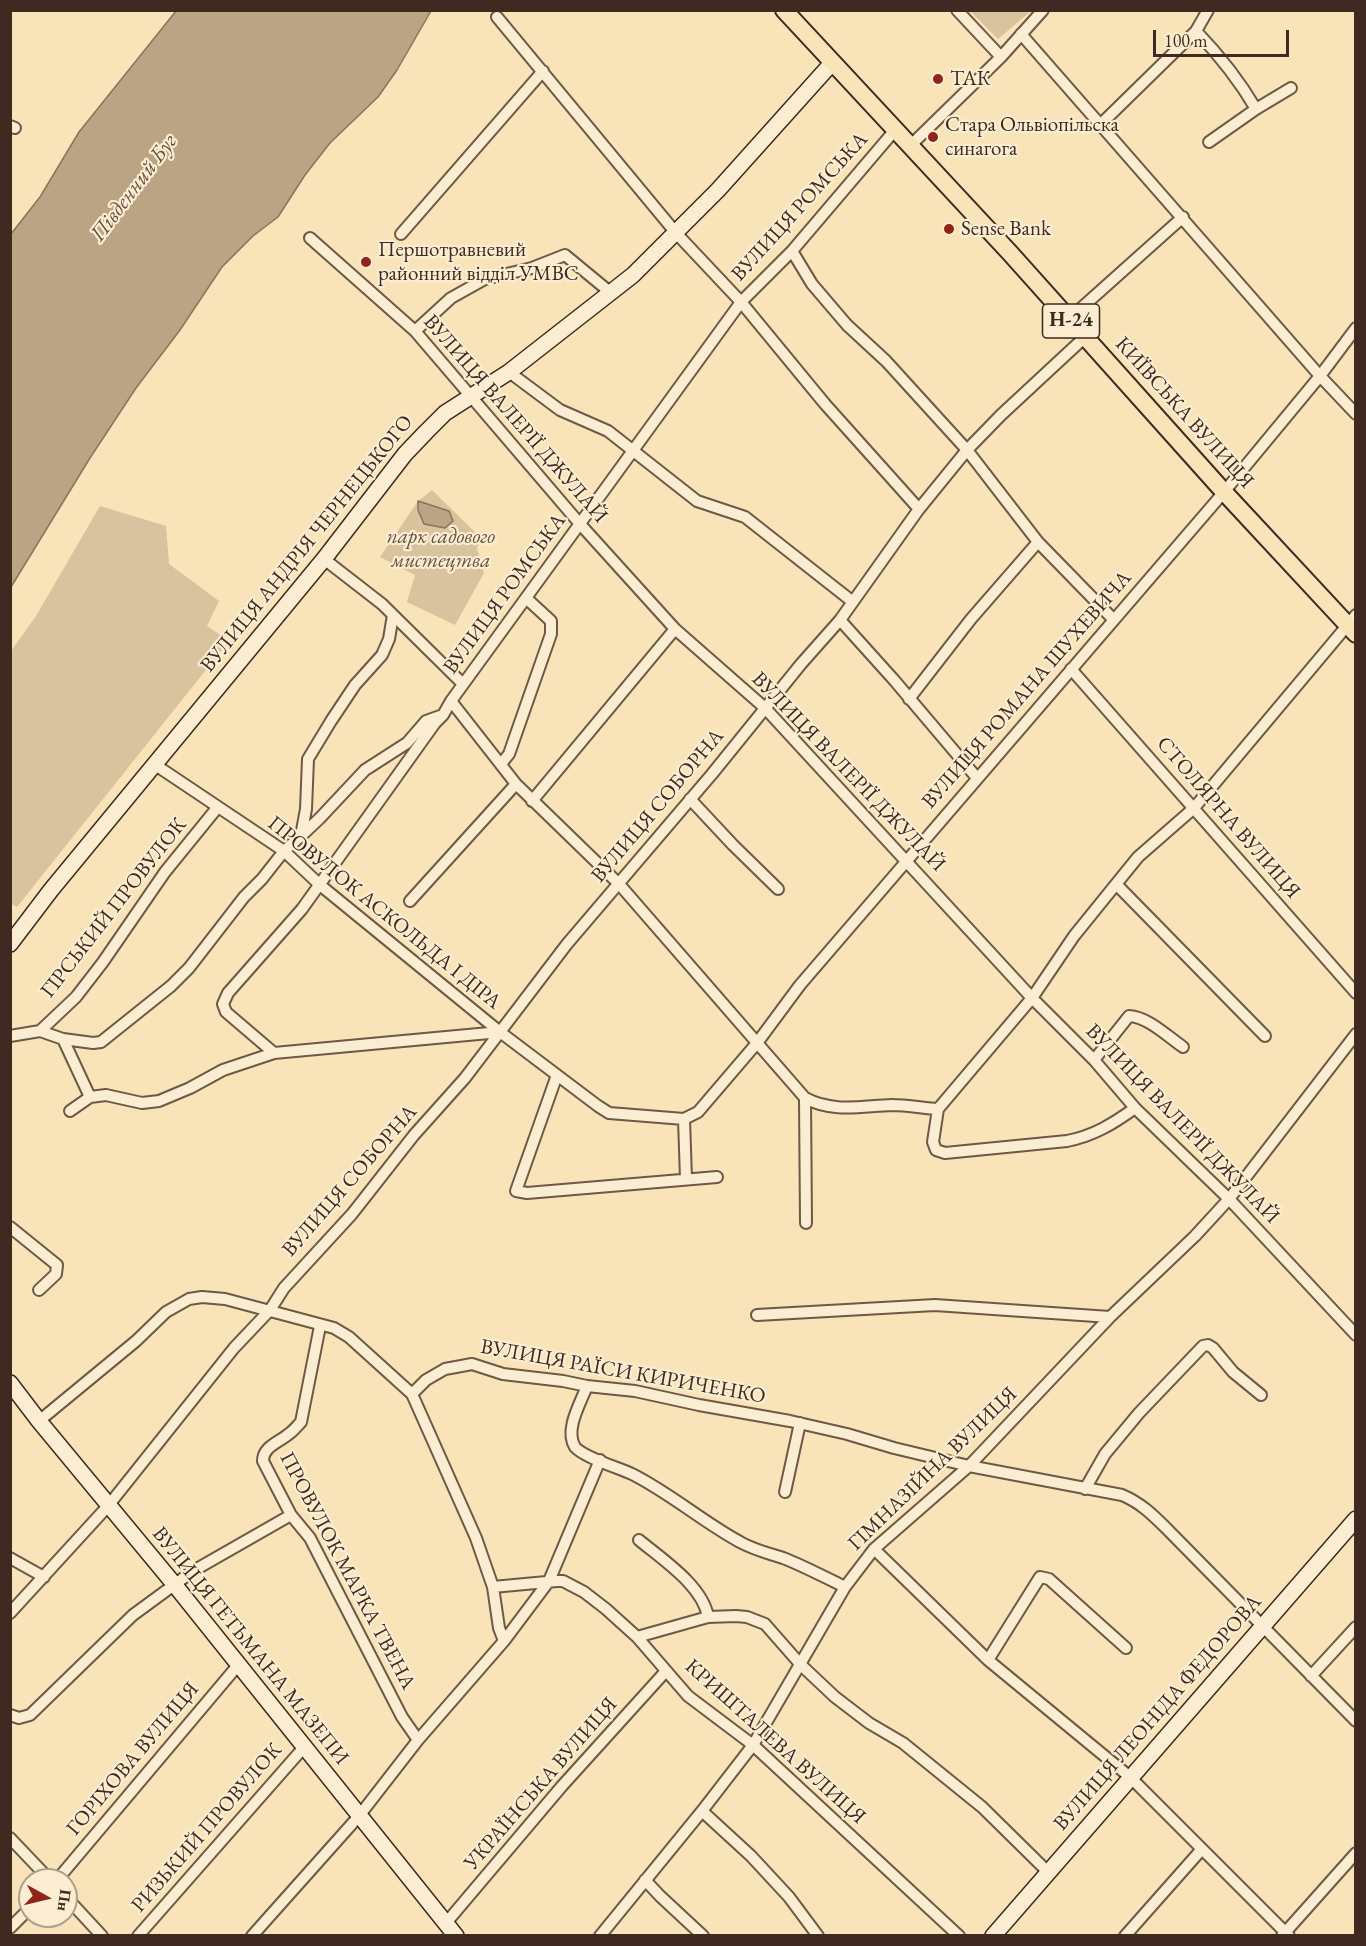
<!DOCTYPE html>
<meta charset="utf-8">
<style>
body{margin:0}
#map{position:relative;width:1366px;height:1946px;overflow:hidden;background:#f9e3b8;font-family:"EB Garamond",serif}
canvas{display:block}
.frame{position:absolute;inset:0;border:12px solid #3f2920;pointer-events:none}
.north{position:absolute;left:18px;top:1868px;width:60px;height:60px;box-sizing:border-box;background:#fbedd1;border:2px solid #b09f8a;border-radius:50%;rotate:98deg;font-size:16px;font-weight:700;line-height:24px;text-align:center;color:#3f2920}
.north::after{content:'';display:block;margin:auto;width:21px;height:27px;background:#8f2418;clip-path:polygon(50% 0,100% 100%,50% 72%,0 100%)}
.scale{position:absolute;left:1153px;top:30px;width:136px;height:27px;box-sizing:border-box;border:3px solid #3f2920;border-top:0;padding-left:8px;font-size:18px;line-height:21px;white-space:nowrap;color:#3f2920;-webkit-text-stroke:4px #fbedd1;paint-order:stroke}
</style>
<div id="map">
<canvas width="1366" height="1946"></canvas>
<div class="frame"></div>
<div class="north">Пн</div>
<div class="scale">100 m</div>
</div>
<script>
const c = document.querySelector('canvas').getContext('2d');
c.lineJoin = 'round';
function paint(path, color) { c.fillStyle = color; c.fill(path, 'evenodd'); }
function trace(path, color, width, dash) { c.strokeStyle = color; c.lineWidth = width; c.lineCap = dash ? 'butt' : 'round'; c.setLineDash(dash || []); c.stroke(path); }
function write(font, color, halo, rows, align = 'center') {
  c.font = font + ' "EB Garamond",serif'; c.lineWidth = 4.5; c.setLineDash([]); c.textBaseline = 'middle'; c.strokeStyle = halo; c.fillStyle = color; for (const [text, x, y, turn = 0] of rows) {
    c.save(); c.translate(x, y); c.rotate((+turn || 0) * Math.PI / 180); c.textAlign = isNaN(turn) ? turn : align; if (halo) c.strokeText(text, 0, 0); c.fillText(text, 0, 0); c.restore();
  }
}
paint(new Path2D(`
 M970 11H1031L998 39Z
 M432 490 481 538 477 548 484 573 455 625 407 602 415 575 380 557 418 501Z
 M100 506 166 526 169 564 219 601 207 626 229 641 17 907 10 903 11 651 36 616Z`), '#d9c39e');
const water = new Path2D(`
 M176 11H431L397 70 378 97 330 143 305 175 278 217 253 236 222 267 180 330 136 388 90 458 11 587V234L40 197 79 132Z
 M418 501 449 511 453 521 445 528 424 524 418 510Z`);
paint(water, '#baa484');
trace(water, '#89735c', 1.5);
const street = new Path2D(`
 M957 10 1001 57
 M497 17 676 233 741 302 825 404 919 509
 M1196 31C1219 55 1239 80 1256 109
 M1021 34 1320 376 1356 414
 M1101 124 1196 31 1208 10
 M10 126 15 128
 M1209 142 1256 109 1291 88
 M910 146 1001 57 1043 10
 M401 234 543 71
 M310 238 415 331 580 524 675 629 765 708 1032 998 1094 1060 1135 1108 1229 1199 1356 1335
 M792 251 812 284 847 325 886 361 967 450 1038 542 1113 619
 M1069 319 1183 217
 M415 331 451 298 485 279 532 268 565 255 611 293
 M509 372 560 410 608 431 697 501 745 517 853 602
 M324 559 382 604 463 684
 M840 620 894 680 977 778
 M1071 669 1356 993
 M909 699 971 619 1038 542
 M451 701 516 784 619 884 805 1098C833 1113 861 1106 892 1105 907 1105 923 1108 938 1109
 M154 764 284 851 320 885 500 1032 598 1106 609 1113 684 1119 698 1112 757 1043 800 985 1224 492 1320 376 1356 328
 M501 764 509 754 551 634V621L526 598
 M690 799 733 845 778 889
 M532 801 675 629
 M301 836 320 818 365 770 407 743 426 721 440 716
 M1116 884 1265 1036
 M410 901 516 784
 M40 1031 76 997 103 962 165 872 217 808
 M10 1036 40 1031 63 1039 90 1097
 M63 1039 93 1043 101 1042 171 986 189 968 244 897 262 879 284 851 301 836 306 809 308 759 331 721 355 685 382 655 389 639 393 615
 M274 1053 226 1012 223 1004 228 993 302 909 435 723 443 715 451 701 741 302 792 251 895 130
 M1094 1060 1129 1016C1148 1017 1167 1036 1183 1047
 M557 1075 516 1191 527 1193 717 1177
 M805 1098 806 1223
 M938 1109 1032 998 1074 936 1138 857 1194 808 1356 615
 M938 1109 933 1142 936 1150 945 1153 1067 1141C1093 1136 1113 1124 1135 1108
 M70 1111 90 1097 106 1095 142 1103 159 1101 190 1088 223 1070 274 1053 500 1032
 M684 1119 686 1179
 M10 1227 57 1265 56 1274 39 1290
 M757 1315 935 1305 1110 1317
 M320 1326 301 1422C298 1425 294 1430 290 1433 280 1442 263 1446 263 1461L291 1515 310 1538 402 1717 418 1740
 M587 1386C581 1402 564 1430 575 1447 583 1457 619 1468 632 1474 670 1493 703 1522 740 1542 754 1550 768 1553 783 1558 804 1566 824 1577 845 1587
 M412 1394 426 1380 445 1369 472 1364 503 1374 563 1381 587 1386 635 1391 699 1405 790 1421 847 1434 894 1448 969 1466 1122 1495C1141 1503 1153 1515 1167 1529L1356 1721
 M39 1421 136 1341 166 1312 189 1299 202 1297 225 1299 334 1328 349 1337 412 1394 476 1538 493 1587 499 1628 504 1641
 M1085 1489 1105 1454 1139 1413 1203 1346 1208 1345 1213 1348 1233 1372 1261 1395
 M785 1492 800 1423
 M639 1540C663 1560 703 1586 708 1617
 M874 1549 988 1660 1130 1777 1289 1936
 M10 1558 44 1577
 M493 1587 557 1581H563L584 1592 606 1609 637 1637 688 1696 753 1745 959 1936
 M10 1613 108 1506 234 1348 270 1310 284 1288 352 1214 414 1135 465 1078 567 944 712 774 801 664 840 620 919 509 967 450 1001 415 1085 337
 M637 1637 708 1617 736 1616 747 1617 765 1624 801 1665 835 1697 869 1723 903 1743 982 1807 1048 1872
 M988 1660 1040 1577 1049 1579 1126 1648
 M1311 1676 1356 1627
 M10 1715 19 1718 30 1715 133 1615 193 1571 291 1515
 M702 1811 751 1856 789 1897 818 1936
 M10 1838 50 1880
 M57 1880 239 1664
 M645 1880 660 1896 703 1936
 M66 1897 102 1936
 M446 1923 562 1786 666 1671
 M10 1928 30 1908
 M138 1936 305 1746
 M252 1936 359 1816 418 1740 504 1641 549 1581 600 1460
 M600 1936 702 1811 753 1745 845 1587 874 1549 969 1466 1110 1317 1195 1236 1229 1199 1356 1034
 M1125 1936 1202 1849
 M1282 1936 1356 1853`);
const secondary = new Path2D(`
 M10 944 51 890 324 559 405 454 426 432 445 413 509 372 633 275 718 190 832 63
 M10 1383 39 1421 174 1584 456 1936
 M993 1936 1356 1519`);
const primary = new Path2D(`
 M784 10 1010 253 1224 492 1356 634`);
trace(street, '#6e5846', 14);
trace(secondary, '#3f2920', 18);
trace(primary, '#3f2920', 20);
trace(street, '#fbedd1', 10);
trace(secondary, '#fbedd1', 15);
trace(primary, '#f9e3b8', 16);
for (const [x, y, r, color] of [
 [938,79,6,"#8f2418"],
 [933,137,6,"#8f2418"],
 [949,229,6,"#8f2418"],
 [366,262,6,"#8f2418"]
]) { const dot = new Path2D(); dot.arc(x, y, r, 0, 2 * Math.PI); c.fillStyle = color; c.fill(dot); trace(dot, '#fbedd1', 2); }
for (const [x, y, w] of [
 [1071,321,57]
]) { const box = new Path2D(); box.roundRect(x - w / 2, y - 17, w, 34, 4.5); c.fillStyle = '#fbedd1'; c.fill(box); trace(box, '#3f2920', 1.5); }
write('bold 20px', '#3f2920', null, [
 ["Н-24",1071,321]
]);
write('21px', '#3f2920', '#fbedd1', [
 ["ТАК",950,79],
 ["Стара Ольвіопільска",945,125],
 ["синагога",945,149],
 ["Sense Bank",961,229],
 ["Першотравневий",378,250],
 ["районний відділ УМВС",378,274]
], 'left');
write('21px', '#3f2920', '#fbedd1', [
 ["ВУЛИЦЯ РОМСЬКА",800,207,-48],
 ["КИЇВСЬКА ВУЛИЦЯ",1184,413,48],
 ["ВУЛИЦЯ ВАЛЕРІЇ ДЖУЛАЙ",515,419,49],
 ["ВУЛИЦЯ АНДРІЯ ЧЕРНЕЦЬКОГО",307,544,-51],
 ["ВУЛИЦЯ РОМСЬКА",505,594,-54],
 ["ВУЛИЦЯ РОМАНА ШУХЕВИЧА",1027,690,-49],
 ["ВУЛИЦЯ ВАЛЕРІЇ ДЖУЛАЙ",848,772,46],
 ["ВУЛИЦЯ СОБОРНА",658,806,-50],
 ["СТОЛЯРНА ВУЛИЦЯ",1228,818,49],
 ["ГІРСЬКИЙ ПРОВУЛОК",114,908,-52],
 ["ПРОВУЛОК АСКОЛЬДА І ДІРА",384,913,39],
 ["ВУЛИЦЯ ВАЛЕРІЇ ДЖУЛАЙ",1182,1124,46],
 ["ВУЛИЦЯ СОБОРНА",350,1181,-49],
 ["ВУЛИЦЯ РАЇСИ КИРИЧЕНКО",623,1372,10],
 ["ГІМНАЗІЙНА ВУЛИЦЯ",933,1469,-44],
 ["ПРОВУЛОК МАРКА ТВЕНА",347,1571,62],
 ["ВУЛИЦЯ ГЕТЬМАНА МАЗЕПИ",250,1646,51],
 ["ВУЛИЦЯ ЛЕОНІДА ФЕДОРОВА",1158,1713,-49],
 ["КРИШТАЛЕВА ВУЛИЦЯ",775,1742,42],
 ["ГОРІХОВА ВУЛИЦЯ",133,1759,-50],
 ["УКРАЇНСЬКА ВУЛИЦЯ",541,1784,-49],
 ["РИЗЬКИЙ ПРОВУЛОК",207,1828,-49]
]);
write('italic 21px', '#665040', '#fbedd1', [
 ["парк садового",441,537],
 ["мистецтва",441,561]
]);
write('italic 22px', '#644e3e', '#fbedd1', [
 ["Південний Буг",134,188,-53]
]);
</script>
